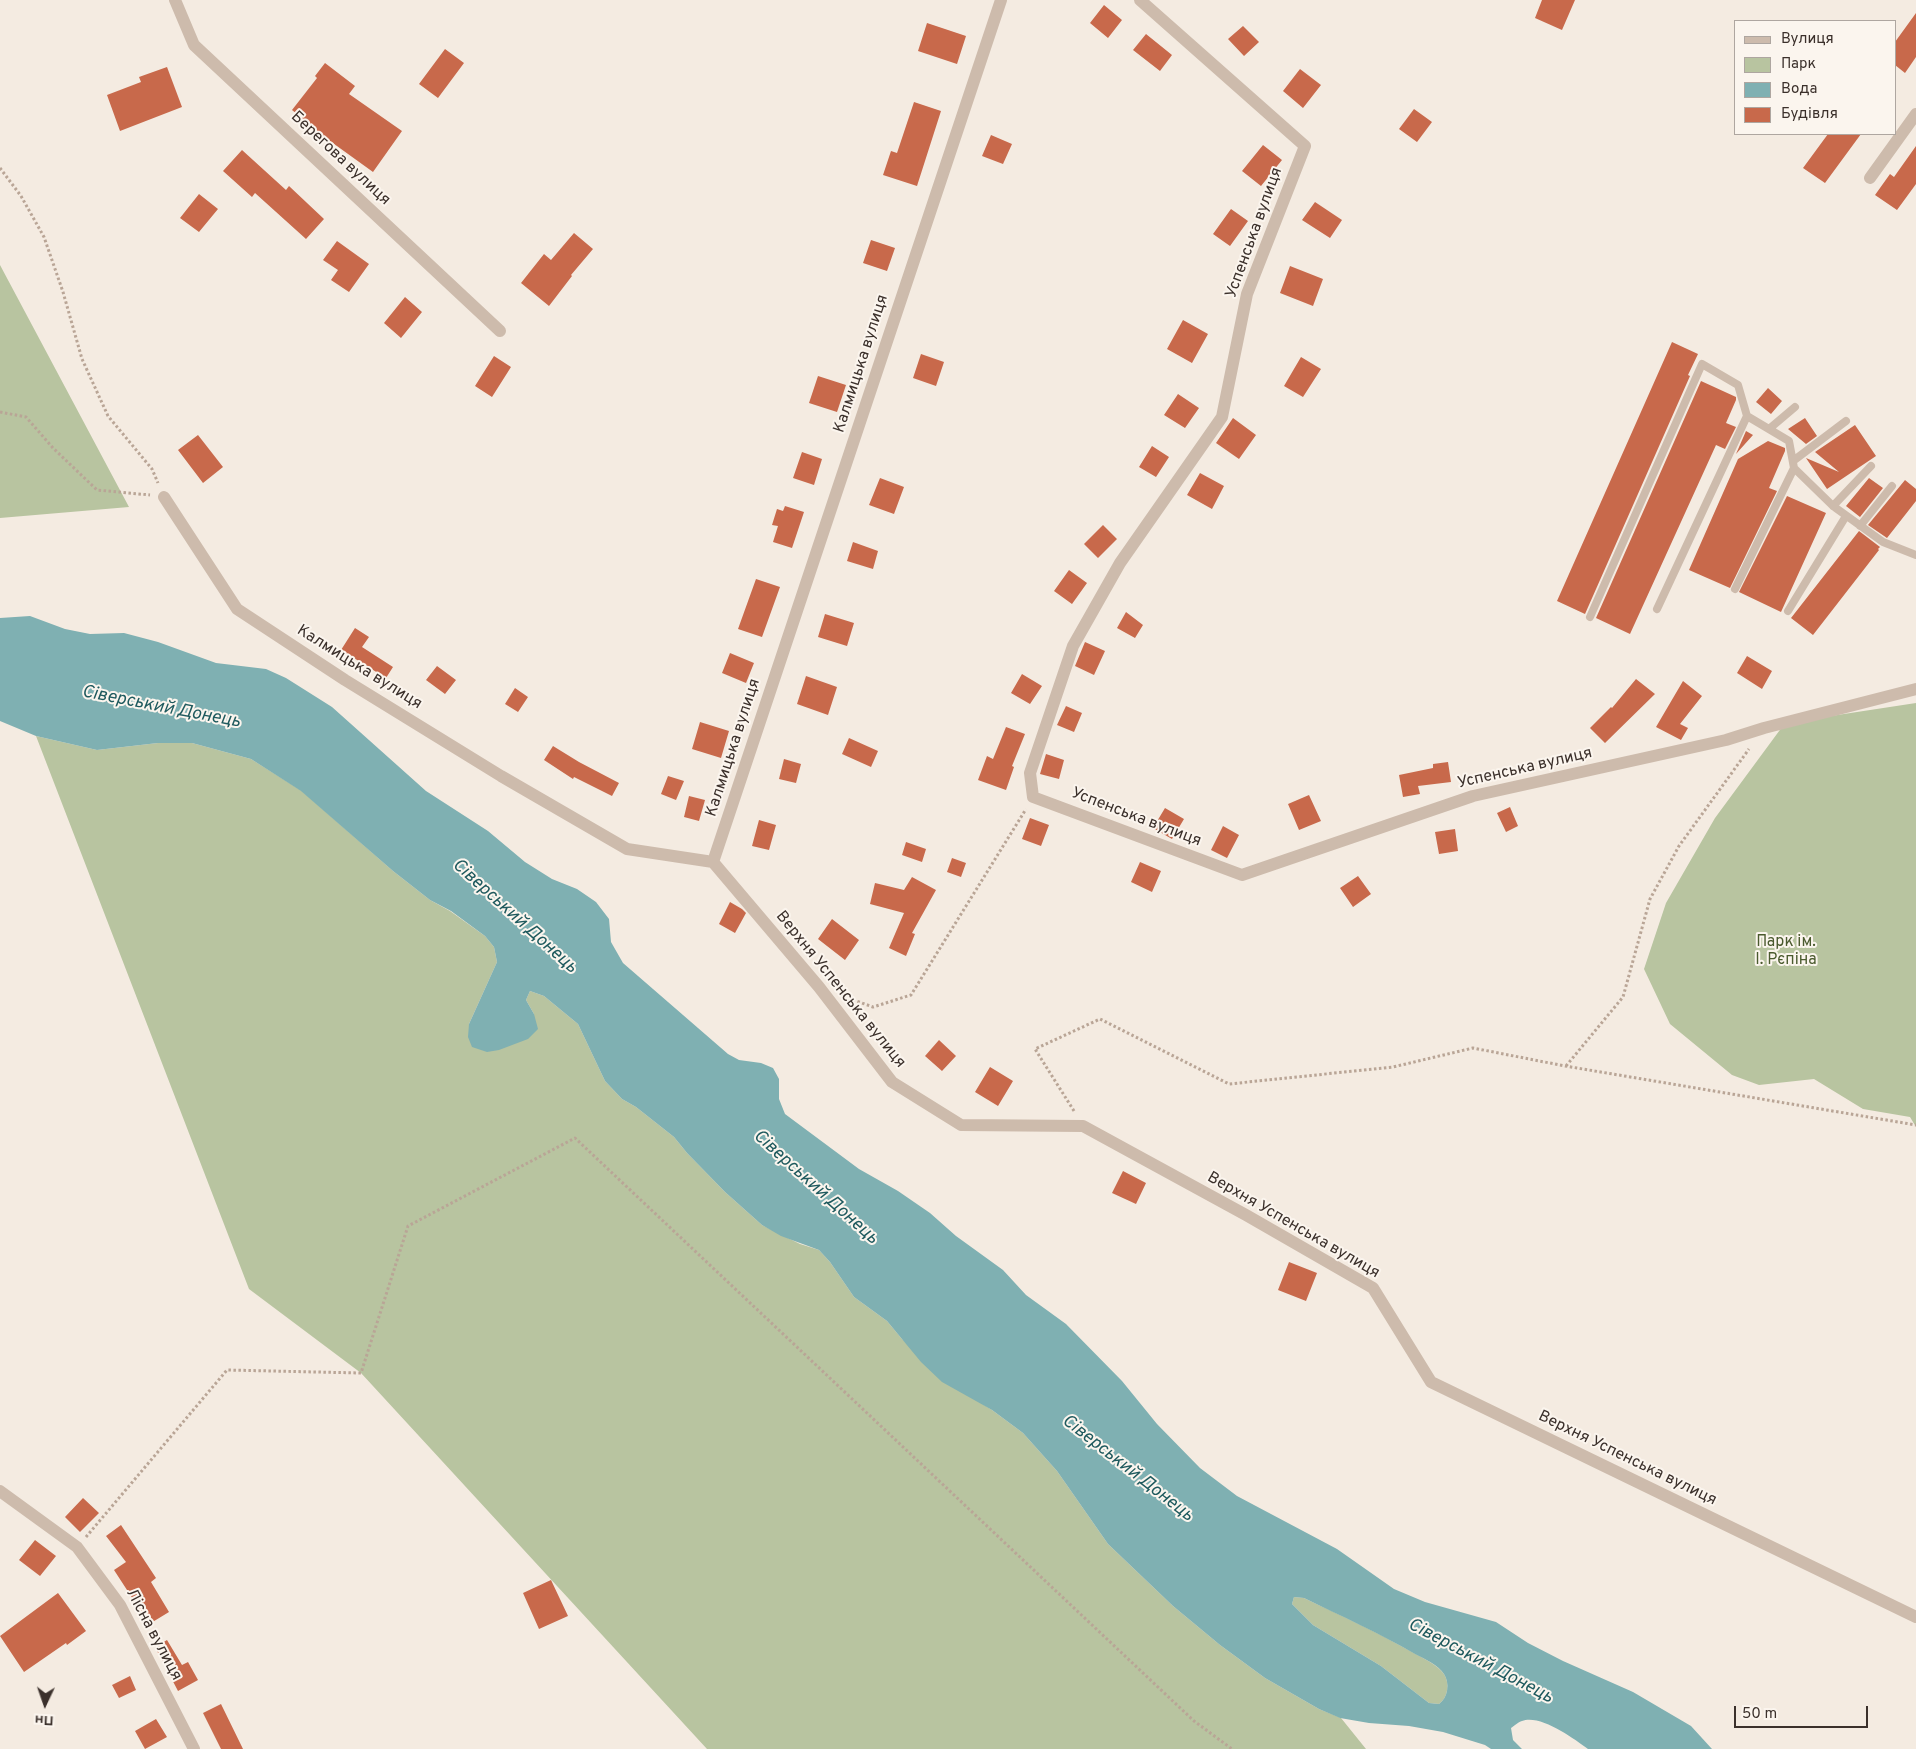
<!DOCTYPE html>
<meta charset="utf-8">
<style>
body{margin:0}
#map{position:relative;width:1916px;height:1749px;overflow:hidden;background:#f4ebe1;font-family:Overpass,sans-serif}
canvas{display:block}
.legend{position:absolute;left:1734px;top:20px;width:162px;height:115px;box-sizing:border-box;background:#fbf5ee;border:1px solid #aea6a0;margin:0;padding:6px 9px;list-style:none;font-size:15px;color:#3b302b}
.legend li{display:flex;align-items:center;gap:10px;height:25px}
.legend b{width:25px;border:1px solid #aea6a0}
.north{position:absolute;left:20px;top:1679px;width:50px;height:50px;-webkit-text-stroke:4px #fbf5ee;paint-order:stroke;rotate:183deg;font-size:14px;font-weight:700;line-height:20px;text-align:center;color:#3b302b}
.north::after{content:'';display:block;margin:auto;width:18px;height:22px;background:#3b302b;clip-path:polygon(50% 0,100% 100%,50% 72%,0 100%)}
.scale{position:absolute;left:1734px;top:1706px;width:134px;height:22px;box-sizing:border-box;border:2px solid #3b302b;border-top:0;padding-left:6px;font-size:15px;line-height:18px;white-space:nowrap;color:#3b302b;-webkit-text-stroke:4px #fbf5ee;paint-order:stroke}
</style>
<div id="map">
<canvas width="1916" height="1749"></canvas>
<ul class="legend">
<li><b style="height:6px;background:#cdbbac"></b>Вулиця</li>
<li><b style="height:14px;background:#b8c4a0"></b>Парк</li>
<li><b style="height:14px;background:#7fb0b2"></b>Вода</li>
<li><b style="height:14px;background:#c8694b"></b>Будівля</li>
</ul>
<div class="north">Пн</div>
<div class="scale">50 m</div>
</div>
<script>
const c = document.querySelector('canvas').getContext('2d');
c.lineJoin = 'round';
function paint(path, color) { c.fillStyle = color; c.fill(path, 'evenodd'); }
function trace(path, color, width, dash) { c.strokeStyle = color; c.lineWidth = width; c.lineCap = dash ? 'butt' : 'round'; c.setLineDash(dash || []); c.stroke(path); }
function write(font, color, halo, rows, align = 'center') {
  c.font = font + ' Overpass,sans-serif'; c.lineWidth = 4; c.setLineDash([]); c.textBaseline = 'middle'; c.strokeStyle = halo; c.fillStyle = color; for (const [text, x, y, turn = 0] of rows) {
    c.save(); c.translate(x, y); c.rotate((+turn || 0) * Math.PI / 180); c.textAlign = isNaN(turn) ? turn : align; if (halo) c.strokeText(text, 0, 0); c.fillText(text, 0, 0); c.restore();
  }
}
paint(new Path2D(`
 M0 265 129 507 0 518Z
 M1916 703V1127L1910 1117 1863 1109 1814 1079 1759 1085 1732 1075 1670 1024 1644 969 1666 903 1715 818 1785 723Z
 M36 736 97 750 158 743H192L251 759 302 791 393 871 430 900 450 911 485 936 494 947 497 962 469 1024 534 1014 526 1000 530 991 544 996 578 1024 605 1081 622 1099 636 1107 674 1137 687 1153 725 1192 762 1225 800 1244 819 1250 830 1262 854 1297 887 1321 902 1339 970 1396 992 1410 1023 1433 1057 1471 1108 1544 1173 1606 1220 1645 1265 1678 1319 1709 1341 1718 1366 1749H707L361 1373 249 1289Z
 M1294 1597 1304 1598C1340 1615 1377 1632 1412 1652 1422 1658 1437 1664 1444 1674 1450 1683 1448 1698 1439 1704L1429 1703 1381 1666 1313 1625 1292 1604Z`), '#b8c4a0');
paint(new Path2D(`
 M30 616 65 629 90 634 124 633 158 642 216 663 266 669 286 678 332 707 426 791 488 831 525 862 552 879 577 889 596 902 609 919 611 942 623 963 728 1054 739 1060 761 1063 773 1068 779 1079V1099L785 1114 859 1169 898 1191 930 1213 956 1236 1003 1270 1026 1295 1066 1324 1122 1381 1157 1424 1200 1468 1237 1496 1337 1549 1394 1589 1425 1602 1496 1622 1528 1643 1563 1661 1633 1692 1691 1726 1712 1749H1588C1573 1738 1540 1714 1522 1721 1518 1722 1514 1726 1511 1728L1513 1740 1522 1749H1491L1485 1745 1443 1732 1409 1726 1369 1723 1340 1718 1319 1709 1265 1678 1220 1645 1173 1606 1108 1544 1057 1471 1023 1433 992 1410 942 1382 921 1362 887 1321 854 1297 830 1262 819 1250 781 1236 762 1225 725 1192 687 1153 674 1137 636 1107 622 1099 605 1081 578 1024 544 996 530 991 526 1000 534 1014 538 1029 528 1039 499 1050 487 1052 472 1047 468 1037 469 1024 497 962 494 947 485 936 451 911 430 900 393 871 301 791 251 759 192 743H158L97 750 36 736 0 721V618ZM1294 1597 1304 1598C1341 1616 1379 1633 1415 1654 1425 1659 1438 1665 1444 1674 1450 1683 1448 1698 1439 1704L1429 1703 1381 1666 1313 1625 1292 1604Z`), '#7fb0b2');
paint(new Path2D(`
 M1542 0H1575L1562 30 1535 18Z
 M1104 5 1122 20 1108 38 1090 23Z
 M1916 13V57L1905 73 1895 65V42Z
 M927 23 966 36 957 64 918 51Z
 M1243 26 1259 42 1244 56 1228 39Z
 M1146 34 1172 55 1160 71 1133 50Z
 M445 49 464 63 438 98 419 84Z
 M325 63 355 86 349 94 402 131 373 172 330 141 292 110 317 78 315 76Z
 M167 67 182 107 120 131 107 95 141 82 139 77Z
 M1300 69 1321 85 1303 108 1283 91Z
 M914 102 941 111 917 186 883 175 891 151 897 153Z
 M1414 109 1432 122 1417 142 1399 129Z
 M1828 134H1861L1825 183 1803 168Z
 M991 135 1012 144 1003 164 982 156Z
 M1263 145 1282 160 1261 186 1242 171Z
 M1916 146V184L1897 210 1875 195 1890 174 1894 177Z
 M242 150 286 190 289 186 324 219 306 239 255 193 252 197 223 171Z
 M199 194 218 209 199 232 180 218Z
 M1315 202 1342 220 1330 238 1302 220Z
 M1231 209 1248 221 1230 246 1213 234Z
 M574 233 593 249 571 275 572 276 549 306 521 283 544 254 551 260Z
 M871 240 895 248 887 271 863 263Z
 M337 241 369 264 349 292 331 280 338 270 323 260Z
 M1290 266 1323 279 1313 306 1280 293Z
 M405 297 422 312 401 338 384 323Z
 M1183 320 1208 334 1192 363 1167 349Z
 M1672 342 1698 354 1688 375 1690 376 1585 614 1557 601Z
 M921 354 944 362 936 386 913 378Z
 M494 356 511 367 492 397 475 386Z
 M1301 357 1321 369 1303 397 1284 386Z
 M818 376 846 385 837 412 809 403Z
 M1701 381 1736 397V400L1726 423 1736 427 1725 449 1716 445 1630 634 1596 618Z
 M1768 388 1782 401 1771 414 1756 402Z
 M1178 394 1199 408 1185 428 1164 415Z
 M1233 418 1256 435 1239 459 1216 443Z
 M1805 418 1817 436 1806 444 1788 429Z
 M1855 425 1876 456 1827 489 1806 458 1839 472 1815 452Z
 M1746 431 1753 435 1736 454Z
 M198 435 223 467 203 483 178 450Z
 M1768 441 1785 448V451L1769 488 1777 491 1730 588 1689 570 1738 459Z
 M1152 446 1169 457 1156 477 1139 467Z
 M802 452 822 459 814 485 793 478Z
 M1200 473 1224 486 1212 509 1187 495Z
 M880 478 904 487 894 514 869 505Z
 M1869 478 1883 488 1860 517 1846 506Z
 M1905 480 1916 489V501L1887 538 1868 525Z
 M1787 496 1826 513 1781 612 1739 592Z
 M785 506 804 512 792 548 773 542 778 526 772 525 777 509 783 511Z
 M1103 525 1117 539 1098 558 1084 544Z
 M1859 531 1880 547 1878 549 1879 550 1813 635 1791 618Z
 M853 542 878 551 873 569 847 561Z
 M1069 570 1087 583 1072 604 1054 591Z
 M756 579 780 587 762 637 738 629Z
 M1126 612 1143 625 1135 638 1117 628Z
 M825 614 854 623 847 646 818 637Z
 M355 628 369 637 362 647 393 667 386 678 341 650Z
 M1085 642 1105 651 1094 675 1075 666Z
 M730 653 754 663 746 683 722 673Z
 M1747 656 1772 671 1762 689 1737 673Z
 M437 666 456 680 445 694 426 680Z
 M1022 674 1042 686 1030 704 1011 693Z
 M806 676 837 687 828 715 797 704Z
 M1636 679 1655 694 1605 743 1590 728 1611 707 1612 708Z
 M1683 681 1702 696 1680 724 1688 728 1681 740 1656 727Z
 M515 688 528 697 518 712 505 704Z
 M1066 706 1082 713 1074 732 1057 725Z
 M700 722 729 731 721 758 692 749Z
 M1006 727 1025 734 1012 766 1014 767 1006 790 978 780 987 756 993 759Z
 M849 738 878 751 871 767 842 754Z
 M553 746 579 762 619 783 612 796 574 777 573 779 544 760Z
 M1046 754 1064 760 1059 779 1040 774Z
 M784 759 801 764 796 783 779 779Z
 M1448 762 1451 782 1418 786 1420 794 1403 797 1399 775 1433 768V764Z
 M668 776 684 781 676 800 661 794Z
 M1309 795 1321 821 1299 830 1288 804Z
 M689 796 705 800 699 821 684 817Z
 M1510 807 1518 826 1506 832 1497 813Z
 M1165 808 1184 819 1172 839 1153 828Z
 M1030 818 1049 825 1041 846 1022 839Z
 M759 820 776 825 769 850 752 846Z
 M1223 826 1239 835 1227 858 1211 850Z
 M1455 829 1458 851 1439 854 1435 832Z
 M906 842 926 849 922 862 902 855Z
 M952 858 966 863 961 877 947 872Z
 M1140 862 1161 871 1152 892 1131 882Z
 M1358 876 1371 894 1353 907 1340 888Z
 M912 877 936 890 912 933 915 934 906 956 889 948 904 913 870 904 875 883 904 890Z
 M730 902 742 909 746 913 735 933 719 924Z
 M832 919 859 940 845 960 818 939Z
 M939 1040 956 1056 942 1071 925 1056Z
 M990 1067 1013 1081 998 1106 975 1092Z
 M1123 1171 1146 1183 1136 1204 1112 1193Z
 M1289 1262 1317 1273 1306 1301 1278 1290Z
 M83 1498 99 1513 80 1532 65 1517Z
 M121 1525 156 1578 151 1582 169 1612 146 1626 137 1611 140 1610 114 1570 126 1562 106 1536Z
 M35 1540 56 1556 40 1576 19 1560Z
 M551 1580 568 1616 539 1629 523 1593Z
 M58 1593 86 1631 67 1645 66 1643 24 1672 0 1636Z
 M167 1640 182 1665 188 1662 198 1680 178 1691 155 1647Z
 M130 1676 136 1690 119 1698 112 1685Z
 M221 1704 243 1749H221L203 1713Z
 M156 1719 167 1737 145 1749 135 1731Z`), '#c8694b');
trace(new Path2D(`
 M0 168 21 196 44 237 63 292 82 359 108 416 152 469 158 483
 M0 412 26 417 53 448 97 490 150 495
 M848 998 873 1007 911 995 1026 809
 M1566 1066 1623 997 1650 899 1679 846 1749 749
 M1074 1111 1035 1049 1100 1019 1229 1084 1393 1067 1473 1048 1565 1066 1916 1125
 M86 1537 227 1370 361 1373 408 1226 575 1138 1194 1721 1232 1749`), '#b9a596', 3, [2.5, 2.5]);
trace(new Path2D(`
 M1769 429 1795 407
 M1793 461 1846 421
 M1833 506 1871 466
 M1860 526 1892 486
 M1735 589 1794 468
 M1657 609 1747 416
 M1788 611 1846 516
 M1590 617 1702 364 1738 385 1747 416 1789 441 1794 468 1833 506 1883 542 1916 555`), '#cdbbac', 8);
trace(new Path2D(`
 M175 0 194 45 500 331
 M1140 0 1305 146 1247 294 1222 417 1120 563 1073 646 1030 773 1033 797 1242 875 1473 796 1726 740 1764 728 1916 689
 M1870 178 1916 114
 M164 497 237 609 345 680 501 776 627 849 713 862
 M713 862 819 987 892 1082 961 1125 1083 1126 1246 1215 1373 1288 1431 1382 1916 1617
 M713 862 1001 0
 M0 1491 77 1547 120 1605 194 1749`), '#cdbbac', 12);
write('16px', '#3b302b', '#fbf5ee', [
 ["Берегова вулиця",340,159,43],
 ["Успенська вулиця",1255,233,-70],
 ["Калмицька вулиця",862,364,-72],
 ["Калмицька вулиця",359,668,32],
 ["Калмицька вулиця",734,748,-72],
 ["Успенська вулиця",1525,769,-13],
 ["Успенська вулиця",1136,818,21],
 ["Верхня Успенська вулиця",840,990,51],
 ["Верхня Успенська вулиця",1293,1226,30],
 ["Верхня Успенська вулиця",1627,1459,26],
 ["Лісна вулиця",153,1635,62]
]);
write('16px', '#4a5a2e', '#fbf5ee', [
 ["Парк ім.",1786,943],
 ["І. Рєпіна",1786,961]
]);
write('italic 18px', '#1f5a5e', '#fbf5ee', [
 ["Сіверський Донець",161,708,11],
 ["Сіверський Донець",514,917,42],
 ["Сіверський Донець",815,1188,42],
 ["Сіверський Донець",1127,1469,38],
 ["Сіверський Донець",1480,1662,28]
]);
</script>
